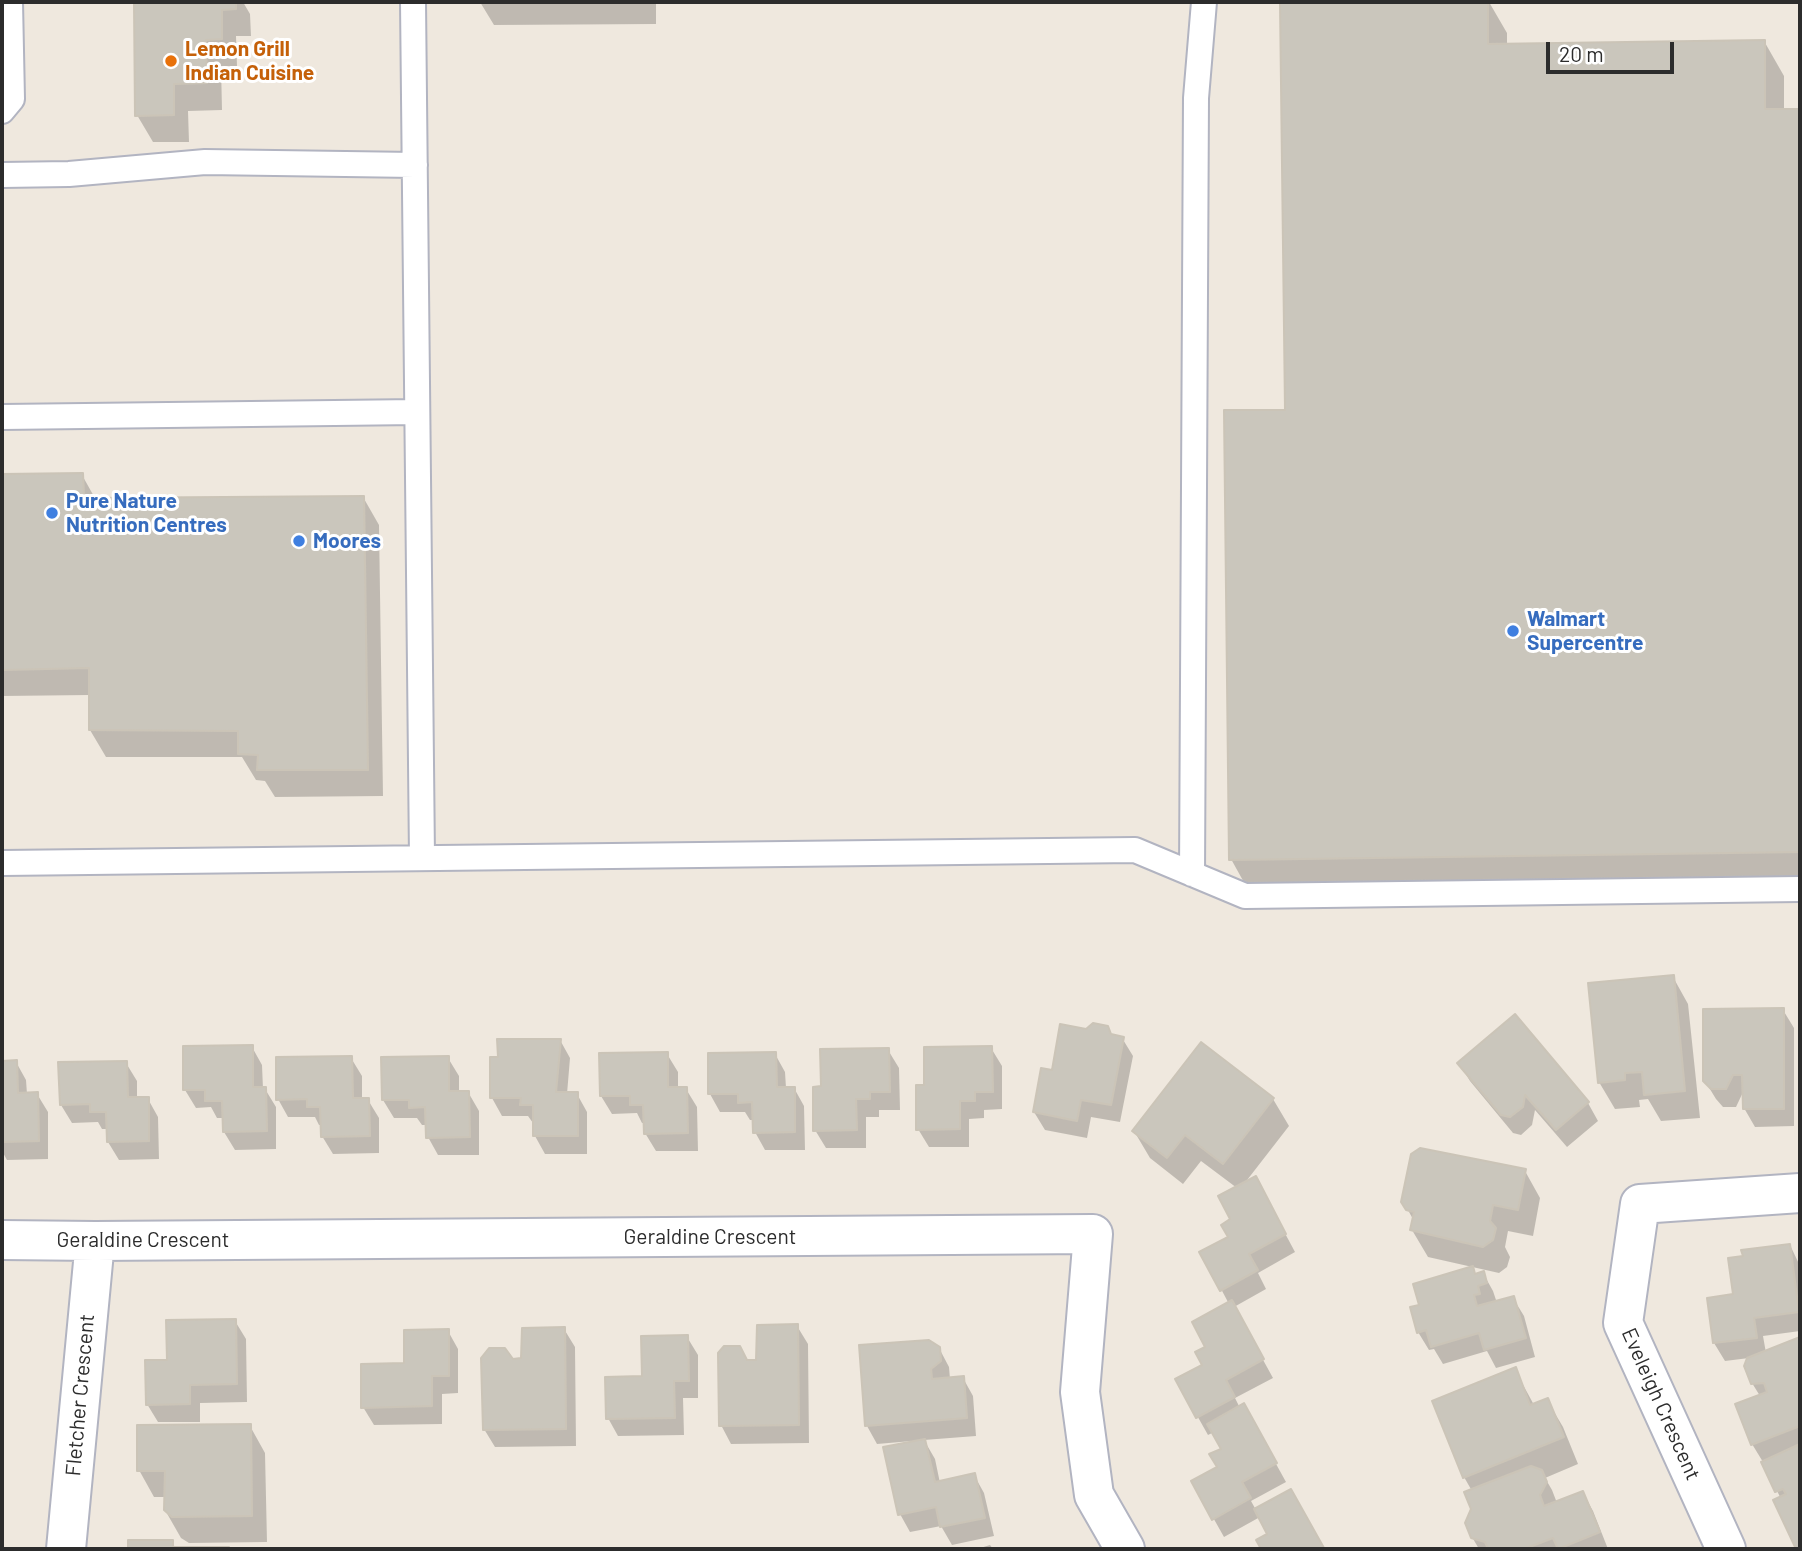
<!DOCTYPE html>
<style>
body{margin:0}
#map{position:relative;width:1802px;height:1551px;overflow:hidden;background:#efe8de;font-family:Barlow,sans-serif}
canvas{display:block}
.frame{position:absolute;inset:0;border:4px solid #2c2c2c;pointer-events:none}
.scale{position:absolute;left:1546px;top:42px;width:128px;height:32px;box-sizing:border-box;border:4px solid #2c2c2c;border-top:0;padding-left:9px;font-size:21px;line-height:24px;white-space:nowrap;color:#2c2c2c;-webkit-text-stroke:5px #fff;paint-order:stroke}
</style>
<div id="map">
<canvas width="1802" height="1551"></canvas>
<div class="frame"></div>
<div class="scale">20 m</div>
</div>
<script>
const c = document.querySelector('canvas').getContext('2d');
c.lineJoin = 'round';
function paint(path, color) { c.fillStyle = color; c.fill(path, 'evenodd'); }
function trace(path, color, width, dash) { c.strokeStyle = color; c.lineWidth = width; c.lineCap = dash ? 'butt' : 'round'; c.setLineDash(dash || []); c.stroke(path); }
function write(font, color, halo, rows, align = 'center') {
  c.font = font + ' Barlow,sans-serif'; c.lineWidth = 6; c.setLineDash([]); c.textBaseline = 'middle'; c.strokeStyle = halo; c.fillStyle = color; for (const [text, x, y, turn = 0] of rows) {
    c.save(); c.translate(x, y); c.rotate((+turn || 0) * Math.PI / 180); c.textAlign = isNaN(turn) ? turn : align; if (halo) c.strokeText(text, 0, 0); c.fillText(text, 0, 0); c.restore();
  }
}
paint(new Path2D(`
 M135 2H243L250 14 251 36H236L237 66H221L222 110 188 111 189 142H153L137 115Z
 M480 2H656V24L494 25Z
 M1282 2H1489L1507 33V45L1764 41 1784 76V111L1800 110V887L1251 895 1231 859 1287 411Z
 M82 475 96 500 363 497 379 525 383 796 275 797 265 781 256 780 242 757H106L90 730V695L2 696V476Z
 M1673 977 1688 1004 1700 1118 1661 1121 1648 1099 1639 1100 1640 1107 1615 1109 1599 1082Z
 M1783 1010 1794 1028V1126L1755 1127 1744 1108V1090L1736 1107H1723L1716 1099 1705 1081Z
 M1112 1036 1122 1038 1133 1056 1120 1122 1091 1117 1087 1138 1045 1130 1034 1112 1053 1072Z
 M560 1040 570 1058 567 1094H577L587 1112V1154H545L535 1136V1123H533L528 1116H502L492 1098 499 1059Z
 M1202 1044 1273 1099 1289 1126 1244 1184 1265 1196 1295 1252 1258 1273 1266 1289 1234 1307 1273 1378 1235 1398 1240 1408 1244 1406 1286 1482 1251 1501 1256 1510 1291 1491 1323 1549H1263L1258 1541 1270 1535 1260 1517 1224 1537 1193 1482 1219 1468 1223 1449 1214 1432 1208 1435 1177 1380 1204 1366 1207 1348 1229 1304 1202 1253 1230 1238 1237 1188 1201 1161 1183 1184 1150 1158 1134 1131Z
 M252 1047 262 1065 263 1089H265L276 1107V1149L235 1150 224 1132V1118H217L211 1107 196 1108 185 1090Z
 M991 1048 1002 1066V1109L984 1110V1118L969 1119V1147H929L918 1129 926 1087Z
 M888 1050 899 1068 900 1110H879V1117H866V1148H826L815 1130 822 1088Z
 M667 1054 678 1072V1089H686L697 1107 698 1151H656L645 1133V1123H642L637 1113 612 1114 601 1096Z
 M775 1054 785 1072 786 1088H794L804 1106 805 1150H765L755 1132 754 1120H750L745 1112H720L710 1094Z
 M351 1058 362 1076V1100H368L379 1118V1153L333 1154 322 1136V1125H319L315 1117H288L278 1099Z
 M448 1058 459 1076V1093L468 1092 479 1111V1155H438L428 1137V1125H422L417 1118H394L383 1100Z
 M2 1062H16L26 1080 27 1094H37L48 1112V1159L7 1160 2 1151Z
 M126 1063 137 1081V1099H148L158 1117 159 1159 119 1160 108 1142V1129H102L98 1122 72 1123 61 1105Z
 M1459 1063 1588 1103 1598 1121 1567 1147 1535 1110 1532 1125 1521 1135 1513 1133 1470 1081Z
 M1525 1171 1540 1198 1533 1236 1508 1231 1505 1247 1510 1257 1507 1267 1499 1273 1428 1257 1412 1230 1414 1221 1403 1201Z
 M1790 1245 1800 1266V1331L1763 1336 1766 1353 1800 1339V1549H1798L1776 1501 1781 1499 1763 1462 1752 1444 1760 1396 1752 1383 1749 1358 1725 1361 1714 1343 1735 1296Z
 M1483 1273 1493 1291 1497 1303 1513 1298 1524 1316 1535 1357 1496 1368 1487 1351 1443 1364 1434 1349 1429 1350 1418 1332 1422 1306 1476 1275Z
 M235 1321 246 1339 247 1402 200 1403V1422H158L147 1404 169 1362Z
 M797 1326 808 1344 809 1443 731 1444 721 1425 747 1362H758Z
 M564 1329 575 1347 576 1446 495 1447 484 1429 513 1361 523 1360Z
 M448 1331 458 1349V1393L442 1394V1424L374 1425 363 1407 406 1365Z
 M687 1337 698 1355V1398H683L684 1435 618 1436 608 1418 644 1378Z
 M939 1348 949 1367 950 1379 963 1378 973 1396 976 1436 924 1440 935 1459 940 1483 974 1475 984 1493 994 1536 952 1545 941 1526 910 1532 900 1514 912 1441 877 1444 867 1426Z
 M1515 1370 1534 1405 1547 1400 1563 1427 1578 1464 1545 1478 1552 1490 1557 1503 1583 1493 1593 1511 1608 1549H1479L1472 1537V1491L1464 1477Z
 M250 1426 265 1453 267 1542 189 1543 181 1538 165 1510 166 1497H154L139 1470Z
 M130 1542H172L176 1549H228H130Z
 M990 1545 993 1549H977Z`), '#0003');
const building = new Path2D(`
 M134 2H236V9L222 10V39L206 40 207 83 174 84V115L135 116Z
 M1280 2H1488V44L1765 40V109H1800V852L1229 860 1224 410H1285Z
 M83 473 84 498 364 496 368 770H257L258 755 238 754V731L89 730V668L2 670V474Z
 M1674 975 1685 1091 1644 1095 1642 1072 1625 1073V1080L1598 1083 1588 983Z
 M1784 1008V1109H1743L1742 1075H1733L1726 1089H1711L1703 1081V1009Z
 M1515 1014 1589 1102 1556 1130 1525 1095 1523 1107 1510 1117 1501 1115 1457 1063Z
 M1093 1023 1108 1026 1111 1034 1124 1037 1111 1105 1081 1100 1077 1121 1033 1112 1041 1068 1052 1070 1060 1024 1086 1029Z
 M497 1039H561L556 1092H578V1136H533V1105H520L521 1098H490V1057H498Z
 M1201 1042 1274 1098 1223 1164 1185 1135 1167 1158 1132 1131Z
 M253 1045V1087H266L267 1131 223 1132 222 1101H205V1090H183V1046Z
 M992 1046 993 1092H975V1101H960V1129L916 1130V1085H924V1047Z
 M889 1048 890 1092H870V1099H856L857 1130 813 1131V1087L821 1086 820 1049Z
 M668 1052V1087H687L688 1133 644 1134 643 1105H630V1096H600L599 1053Z
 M776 1052 777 1087H795V1132L753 1133 752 1102 738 1103V1094H708V1053Z
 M352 1056 353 1098H369L370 1136 321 1137 320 1107H307V1099L276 1100V1057Z
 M449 1056V1091H469L470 1137 426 1138 425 1107 409 1108V1100H382L381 1057Z
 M17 1060 18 1093 38 1092 39 1141 2 1142V1061Z
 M127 1061 128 1097H149V1141L107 1142 106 1112H90V1104L60 1105 58 1062Z
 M1420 1148 1526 1169 1518 1210 1493 1205 1490 1221 1496 1228 1493 1240 1483 1247 1410 1230 1414 1212 1406 1210 1401 1202 1411 1154Z
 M1256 1176 1286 1234 1249 1254 1258 1270 1220 1291 1199 1252 1228 1237 1221 1225 1230 1219 1218 1196Z
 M1790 1244 1799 1312 1754 1318 1757 1338 1713 1343 1707 1298 1733 1294 1728 1258 1743 1256 1741 1250Z
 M1473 1266 1475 1274 1484 1271 1487 1283 1478 1286 1480 1294 1474 1295 1477 1306 1514 1296 1526 1338 1484 1350 1479 1333 1431 1347 1426 1330 1417 1333 1410 1307 1419 1305 1413 1284Z
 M1232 1300 1264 1359 1226 1380 1235 1397 1196 1418 1175 1379 1202 1365 1195 1352 1205 1347 1192 1322Z
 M236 1319 237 1384 190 1385V1404L146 1405 145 1360H167L166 1320Z
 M798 1324 799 1425 719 1426 718 1353 724 1346H740L747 1360H756L757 1325Z
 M565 1327 566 1429 483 1430 481 1358 489 1348H505L513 1359 521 1358 522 1328Z
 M449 1329V1376H432V1406L361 1408V1364L404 1363V1330Z
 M688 1335 689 1381H674L675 1418 606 1419 605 1377 642 1376 641 1336Z
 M1800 1337V1426L1751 1445 1735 1404 1767 1392 1764 1383 1751 1384 1744 1366 1747 1358Z
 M929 1340 940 1347 941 1361 931 1369 932 1379 964 1376 967 1418 865 1426 859 1345Z
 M1516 1367 1530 1405 1548 1398 1564 1437 1463 1478 1432 1401Z
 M1244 1403 1277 1463 1242 1482 1251 1498 1212 1520 1191 1481 1217 1467 1209 1454 1221 1449 1207 1424Z
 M251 1424 252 1516 172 1517 164 1510 165 1471H137V1425Z
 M925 1439 935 1482 975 1473 985 1518 940 1527 936 1507 898 1515 883 1447Z
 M1800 1444V1547L1796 1549 1773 1500 1786 1494 1783 1489 1775 1492 1761 1462Z
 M1531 1466 1542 1470 1547 1482 1540 1495 1544 1506 1583 1491 1600 1532 1558 1549 1553 1538 1524 1549H1488L1485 1542 1471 1538 1465 1523 1471 1509 1464 1492Z
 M1291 1489 1324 1548 1322 1549H1261L1256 1540 1267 1534 1254 1509Z
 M128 1540H173V1547H229V1549H128Z`);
paint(building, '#cac6bc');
trace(building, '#cbc4b7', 2);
const service = new Path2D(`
 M413 2 422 858
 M2 111 12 99 10 2
 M2 175 69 174 205 162 415 165
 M2 417 417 412
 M2 863 1135 850 1245 896 1800 889
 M1192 874 1196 98 1204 2`);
const minor = new Path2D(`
 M2 1240 95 1241 1093 1234 1080 1392 1094 1495 1125 1549
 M66 1549 95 1241
 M1726 1549 1623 1323 1640 1204 1800 1193`);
trace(service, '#b2b4c1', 28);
trace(minor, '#b2b4c1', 42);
trace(service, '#fff', 24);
trace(minor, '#fff', 38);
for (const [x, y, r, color] of [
 [171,61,7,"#e8710a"],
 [52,513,7,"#3f7fe0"],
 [299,541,7,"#3f7fe0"],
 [1513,631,7,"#3f7fe0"]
]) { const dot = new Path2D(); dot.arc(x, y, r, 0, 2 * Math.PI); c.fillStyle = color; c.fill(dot); trace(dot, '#fff', 2.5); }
write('bold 21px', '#c56008', '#fff', [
 ["Lemon Grill",185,49],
 ["Indian Cuisine",185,73]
], 'left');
write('bold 21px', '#366cbe', '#fff', [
 ["Pure Nature",66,501],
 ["Nutrition Centres",66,525],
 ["Moores",313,541],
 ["Walmart",1527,619],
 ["Supercentre",1527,643]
], 'left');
write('21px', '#2c2c2c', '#fff', [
 ["Geraldine Crescent",710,1237],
 ["Geraldine Crescent",143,1240],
 ["Fletcher Crescent",80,1395,-85],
 ["Eveleigh Crescent",1661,1404,66]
]);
</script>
